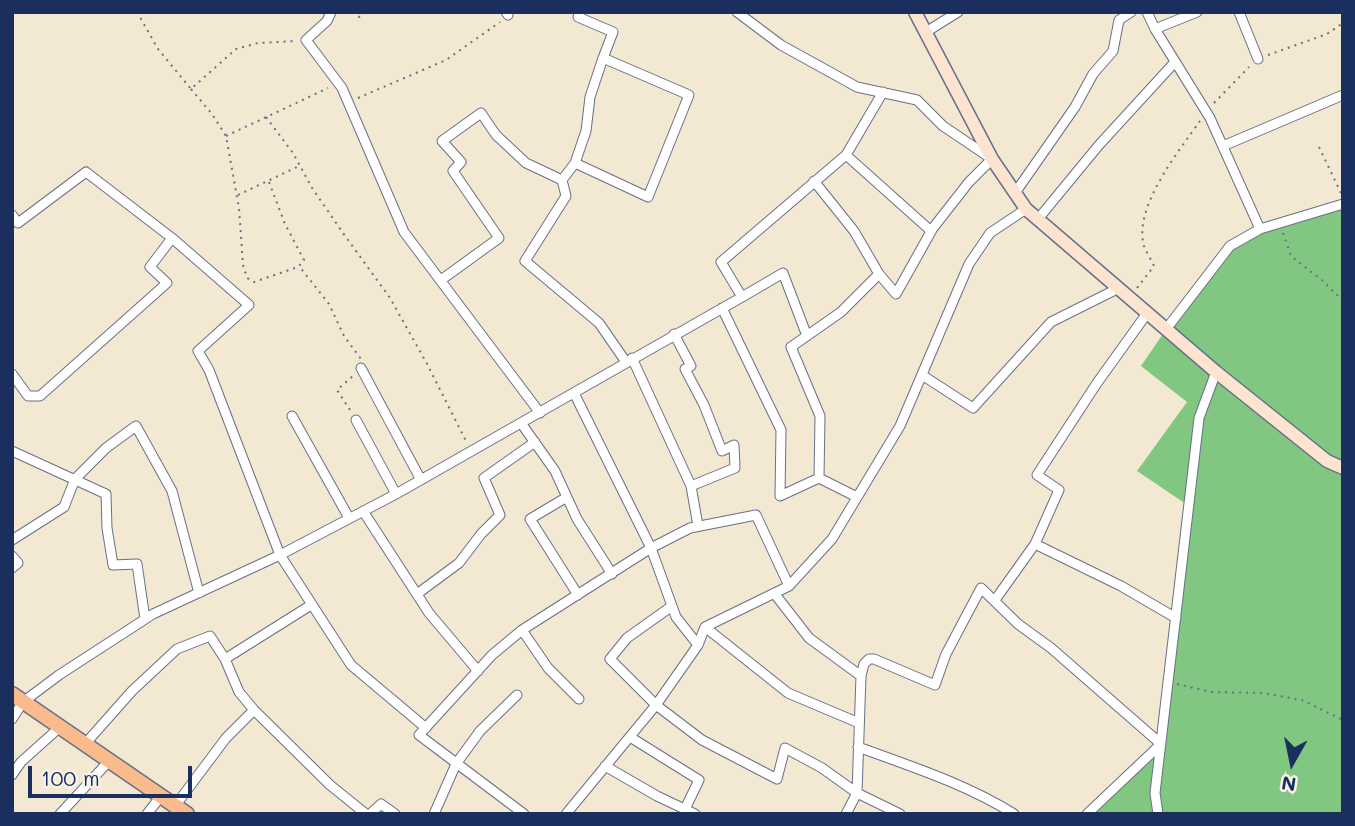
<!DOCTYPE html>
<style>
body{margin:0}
#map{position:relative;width:1355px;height:826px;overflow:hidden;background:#f3e8d2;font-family:Mali,sans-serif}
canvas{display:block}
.frame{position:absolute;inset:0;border:14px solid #1b2f5e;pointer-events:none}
.north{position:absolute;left:1257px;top:728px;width:70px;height:70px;-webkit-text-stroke:5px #f7f3e8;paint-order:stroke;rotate:189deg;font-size:19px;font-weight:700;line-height:28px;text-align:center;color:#1b2f5e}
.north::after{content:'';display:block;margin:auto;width:24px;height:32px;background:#1b2f5e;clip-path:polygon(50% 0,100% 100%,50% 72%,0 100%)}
.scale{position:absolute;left:28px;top:766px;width:164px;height:32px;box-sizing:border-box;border:4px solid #1b2f5e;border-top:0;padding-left:9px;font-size:21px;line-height:24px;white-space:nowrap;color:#1b2f5e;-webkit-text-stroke:5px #f7f3e8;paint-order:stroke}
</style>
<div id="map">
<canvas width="1355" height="826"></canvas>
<div class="frame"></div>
<div class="north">N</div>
<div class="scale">100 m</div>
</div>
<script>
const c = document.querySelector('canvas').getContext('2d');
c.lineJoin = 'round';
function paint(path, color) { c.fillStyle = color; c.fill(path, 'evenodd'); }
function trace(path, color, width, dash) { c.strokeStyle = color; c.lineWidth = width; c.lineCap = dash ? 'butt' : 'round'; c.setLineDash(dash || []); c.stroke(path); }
paint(new Path2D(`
 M1343 202V814H1087L1161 744 1189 506 1137 471 1187 402 1141 366 1167 328 1230 246 1262 225Z`), '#81c781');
const street = new Path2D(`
 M331 12 327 21 306 40 342 88 404 232 540 413
 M506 12 508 15
 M737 12 781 45 857 87 917 100 943 126 992 159 969 182 933 228 896 294 879 274 854 231 814 181
 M1147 12 1155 29 1210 118 1260 229
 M1239 12 1258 59
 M1155 29 1197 12
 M926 32 958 12
 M1223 146 1343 95
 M846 155 931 231
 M575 163 648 197 689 95 603 58 613 32 578 17 580 12
 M562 180 575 163 586 131 590 97 603 58
 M1015 193 1075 107 1093 74 1113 51 1119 20 1131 12
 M12 215 18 223 86 172 172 238 249 305 198 351 209 370 280 555 351 665 426 728
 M1038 219 1099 145 1175 62
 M441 280 499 238 453 171 461 162 442 141 481 113 496 135 526 163 562 180 566 196 525 261 599 323 626 362
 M742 297 783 273 807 336
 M722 308 781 430 780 496 819 478 857 497
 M1167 328 1230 246 1260 229 1343 204
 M674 334 691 366 685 369 704 405 722 451 734 445 735 468 691 486
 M632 358 691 486 698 526
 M361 368 421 480
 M12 374 28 396H40L167 283 150 267 172 238
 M922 375 973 408 1051 322 1119 288
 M574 393 651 548 676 617 698 645
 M292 416 349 518
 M356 420 396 494
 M521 423 555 471 577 519 612 574
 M12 451 106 494 107 528 113 565 137 564 145 619
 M819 478 820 416 791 347 841 312 879 274
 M567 497 530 519 578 595
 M363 511 429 613 478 671
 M12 540 64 507 75 479 106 448 136 426 172 491 199 593
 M1035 544 1121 586 1176 618
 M12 556 18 563 12 568
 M774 593 809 638 861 676
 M417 594 459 563 481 534 500 515 484 478 535 442
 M995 600 1035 544 1059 490 1037 475 1097 383 1148 312
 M672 606 627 638 610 659 656 705 702 740 777 779 785 748 822 768 857 793 900 814
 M705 627 788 693 859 723
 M522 630 548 668 579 699
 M225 659 239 692 254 710 330 785 366 814
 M12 719 23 702 59 675 153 614 280 555 396 494 742 297 721 262 846 155 883 92
 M630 737 699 780 685 809
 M85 744 132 691 177 649 210 636 225 659 311 605
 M858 747C910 766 966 784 1014 814
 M605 766 657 796 695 814
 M12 775 21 762 60 727
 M175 806 226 738 254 710
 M60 814 109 761
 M147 814 161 796
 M370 814 381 804 395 814
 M434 814 456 764 480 731 517 695
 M524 814 419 735 492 655 522 630 651 548 690 528 756 515 789 586
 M566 814 656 705 698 645 705 627 789 586 832 539 900 426 969 264 990 233 1026 209
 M846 814 857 793 861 676 864 664 869 659H874L935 685 946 654 981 588 1018 624 1051 648 1161 744 1087 814
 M1158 814 1155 793 1199 418 1216 372`);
const secondary = new Path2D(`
 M915 12 992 159 1026 209 1216 372 1327 461 1343 468`);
const primary = new Path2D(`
 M12 694 187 814`);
trace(street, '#677087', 11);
trace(secondary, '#677087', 15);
trace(primary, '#677087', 17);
trace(new Path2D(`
 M137 12 158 49 191 89 236 49 258 43 296 41
 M353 12 359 17 367 12
 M1268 55 1327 34 1343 23
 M191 89 212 114 226 136 239 208 243 265 247 278 254 282 298 267
 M358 98 446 60 500 22
 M1214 103 1249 67
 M266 117 293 153 312 188 343 233 390 298 426 362 466 441
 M226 136 328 88
 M1319 147 1341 193
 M269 182 285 224 304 260 299 266 329 304 344 336 361 359
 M238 195 299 166
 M1283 233 1291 256 1323 281 1343 301
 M1137 288 1154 266C1151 259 1146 252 1144 246 1133 207 1179 151 1200 121
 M350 410 337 390 354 375
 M1177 684 1211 692 1263 693 1302 700 1343 720`), '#677087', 2, [2, 5]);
trace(street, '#fff', 9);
trace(secondary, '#fde4d1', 12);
trace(primary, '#fabb8c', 14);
</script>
